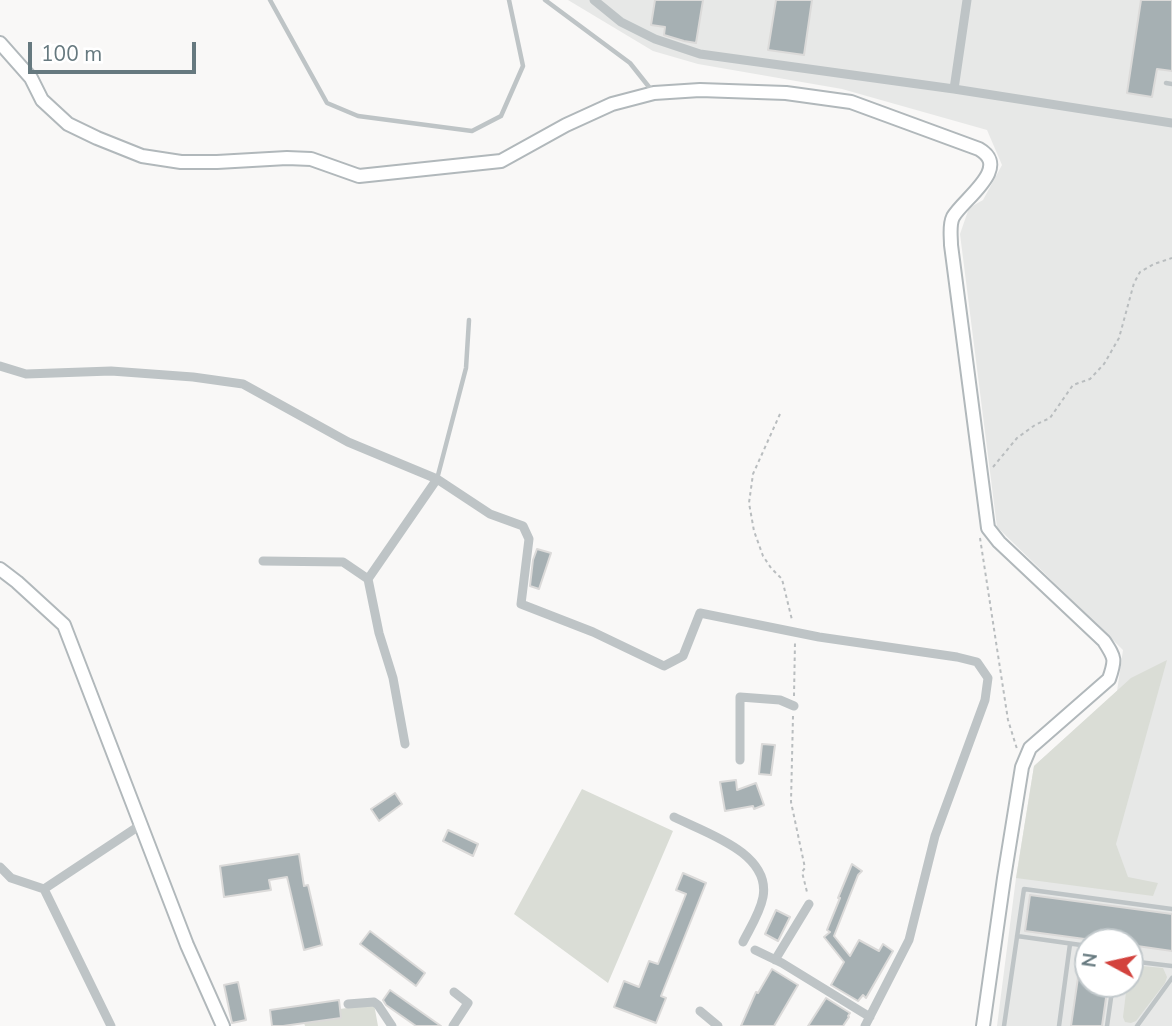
<!DOCTYPE html>
<style>
body{margin:0}
#map{position:relative;width:1172px;height:1026px;overflow:hidden;background:#f9f8f7;font-family:"Nunito Sans",sans-serif}
canvas{display:block}
.north{position:absolute;left:1074px;top:928px;width:70px;height:70px;box-sizing:border-box;background:#fff;border:2px solid #c2c9cc;border-radius:50%;rotate:278deg;font-size:19px;font-weight:700;line-height:28px;text-align:center;color:#66797f}
.north::after{content:'';display:block;margin:auto;width:24px;height:32px;background:#d3423d;clip-path:polygon(50% 0,100% 100%,50% 72%,0 100%)}
.scale{position:absolute;left:28px;top:42px;width:168px;height:32px;box-sizing:border-box;border:4px solid #66797f;border-top:0;padding-left:9px;font-size:21px;line-height:24px;white-space:nowrap;color:#66797f;-webkit-text-stroke:5px #fff;paint-order:stroke}
</style>
<div id="map">
<canvas width="1172" height="1026"></canvas>
<div class="north">N</div>
<div class="scale">100 m</div>
</div>
<script>
const c = document.querySelector('canvas').getContext('2d');
c.lineJoin = 'round';
function paint(path, color) { c.fillStyle = color; c.fill(path, 'evenodd'); }
function trace(path, color, width, dash) { c.strokeStyle = color; c.lineWidth = width; c.lineCap = dash ? 'butt' : 'round'; c.setLineDash(dash || []); c.stroke(path); }
paint(new Path2D(`
 M568 0H1172V1026H997L1016 878 1034 766 1117 691 1123 650 997 527 960 234 969 208 983 200 1002 165 987 130 842 89 698 64 653 51ZM1088 942H1130V984H1088Z`), '#e7e8e7');
paint(new Path2D(`
 M1167 660 1116 844 1128 877 1158 883 1153 896 1016 878 1034 766 1131 678Z
 M582 789 673 831 608 983 514 914Z
 M1132 965 1163 968 1167 977 1165 983 1136 1021 1131 1023 1125 1022 1123 1017 1127 984H1130V967Z
 M374 1004 378 1026H305L304 1023 341 1018 340 1009Z`), '#daddd6');
const building = new Path2D(`
 M655 0H703L696 43 684 41 664 35 665 27 651 25Z
 M776 0H812L804 55 768 50Z
 M1141 0H1172V71L1157 69 1152 97 1127 93Z
 M537 549 551 553 539 589 530 586 533 560Z
 M762 744 775 745 771 775 759 774Z
 M736 780 737 790 756 783 764 805 754 809 753 806 725 811 720 782Z
 M395 793 402 804 379 821 371 809Z
 M448 830 478 844 473 856 443 841Z
 M299 854 304 886 308 885 322 945 304 950 287 877 269 880 271 890 224 897 220 866Z
 M852 864 862 871 858 875 834 936 850 956 859 940 879 951 883 944 893 951 866 998 863 995 858 1001 831 985 844 962 824 937 830 932 827 930 840 898H838Z
 M683 873 706 883 661 996 666 998 656 1023 614 1007 624 981 639 987 649 961 658 964 686 894 676 890Z
 M1030 895 1172 914V951L1130 945V942H1107L1025 931Z
 M776 910 790 917 778 941 765 934Z
 M370 931 425 973 416 986 360 944Z
 M1082 950 1088 951V984H1108L1102 1026H1071Z
 M772 969 798 985 774 1026H741L756 992 758 993Z
 M238 982 246 1020 232 1023 224 985Z
 M390 990 441 1026H416L386 1005 383 1000Z
 M826 998 850 1013 848 1016 849 1017 843 1026H808Z
 M339 1000 341 1018 283 1026H272L270 1010Z`);
paint(building, '#a6b0b3');
trace(building, '#dbdad9', 2);
const secondary = new Path2D(`
 M0 43 31 78 42 100 68 124 97 138 142 156 181 162H217L287 158 311 159 359 176 501 161 566 125 612 104 654 93 700 90 786 93 851 102 979 149C1012 168 963 199 953 217 949 225 951 236 951 245L988 528 999 542 1104 641C1115 658 1116 659 1109 679L1030 748 1022 767 1004 878 983 1026
 M0 569 17 582 64 625 187 945 223 1026`);
trace(secondary, '#b1b8bb', 16);
trace(new Path2D(`
 M780 414 753 474 749 503 754 531 763 556 771 568 782 579 792 620
 M993 467 1017 438 1035 425 1050 418 1073 385 1090 379 1104 364 1119 338 1134 283 1140 272 1154 264 1172 258
 M980 538 1008 720 1017 749
 M794 696 795 642
 M793 716 791 802 805 868 802 872 807 892`), '#b9bdbf', 2, [3.5, 3.5]);
trace(new Path2D(`
 M270 0 327 103 358 116 472 131 501 116 523 66 509 0
 M545 0 630 63 653 92
 M1166 83 1172 84
 M437 479 466 368 469 320
 M1017 936 1088 946
 M1130 961 1172 966
 M1004 1026 1024 889 1172 909
 M1059 1026 1070 944
 M1107 1026 1113 984
 M1137 1026 1172 978`), '#bec4c6', 4.5);
trace(new Path2D(`
 M594 0 621 22 655 39 700 54 954 89 1172 123
 M954 89 967 0
 M0 366 26 374 111 371 193 377 243 384 348 442 437 479 490 514 523 526 529 539 521 604 593 632 664 666 683 656 700 613 819 637 957 657 977 662 988 678 985 700 935 836 909 940 865 1026
 M263 561 343 562 368 579
 M405 744 393 678 379 633 368 579 437 479
 M740 760V697L780 700 794 706
 M674 817C706 833 771 853 763 897 760 913 750 928 743 942
 M0 867 11 878 44 889 111 1026
 M44 889 142 824
 M755 950 782 963 870 1017
 M775 960 809 904
 M348 1004 374 1002 378 1005 392 1026
 M700 1011 718 1026
 M453 1026 468 1003 454 992`), '#bec4c6', 9);
trace(secondary, '#fff', 12);
</script>
